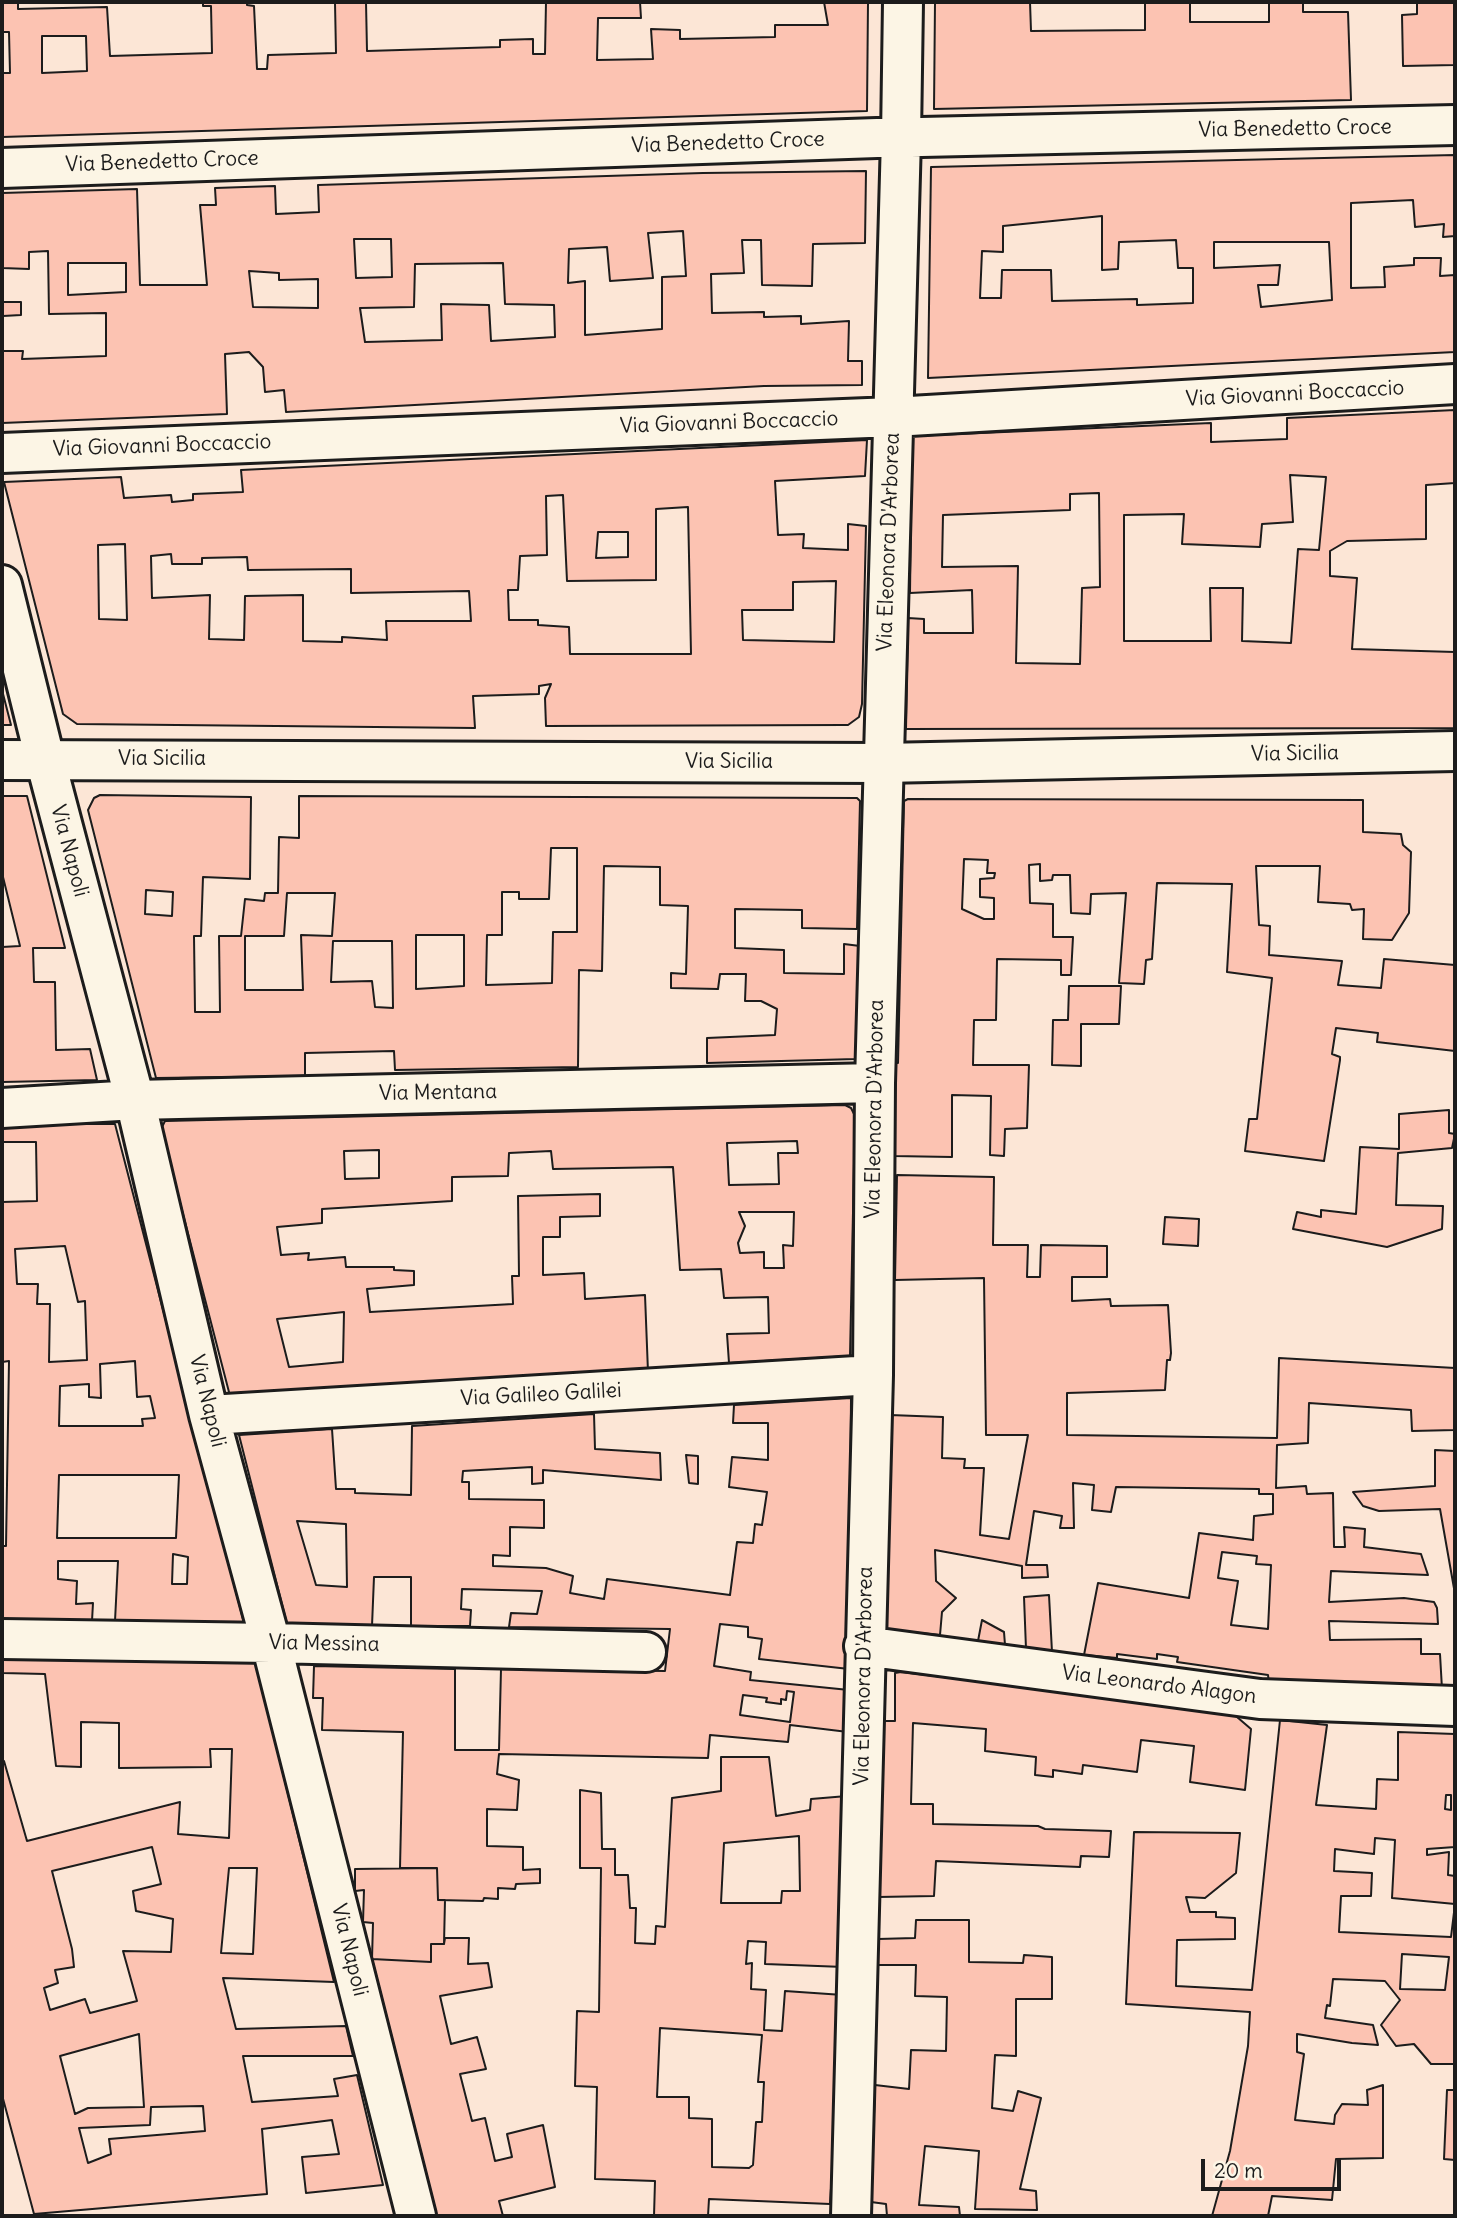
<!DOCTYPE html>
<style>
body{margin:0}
#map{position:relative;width:1457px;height:2218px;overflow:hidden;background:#fce6d6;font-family:Delius,sans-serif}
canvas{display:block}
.frame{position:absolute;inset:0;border:4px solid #1c1c1c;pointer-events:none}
.scale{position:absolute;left:1201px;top:2159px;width:140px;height:32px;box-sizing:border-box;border:4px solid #1c1c1c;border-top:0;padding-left:9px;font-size:21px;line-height:24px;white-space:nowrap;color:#1c1c1c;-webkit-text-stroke:5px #fcf5e5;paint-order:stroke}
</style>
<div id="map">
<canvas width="1457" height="2218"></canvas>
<div class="frame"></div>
<div class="scale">20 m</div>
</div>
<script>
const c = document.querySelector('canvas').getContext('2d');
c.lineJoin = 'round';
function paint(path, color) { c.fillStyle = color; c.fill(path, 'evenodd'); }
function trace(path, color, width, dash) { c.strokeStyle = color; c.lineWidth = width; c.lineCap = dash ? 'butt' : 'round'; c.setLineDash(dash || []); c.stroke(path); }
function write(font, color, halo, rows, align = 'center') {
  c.font = font + ' Delius,sans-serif'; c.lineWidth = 5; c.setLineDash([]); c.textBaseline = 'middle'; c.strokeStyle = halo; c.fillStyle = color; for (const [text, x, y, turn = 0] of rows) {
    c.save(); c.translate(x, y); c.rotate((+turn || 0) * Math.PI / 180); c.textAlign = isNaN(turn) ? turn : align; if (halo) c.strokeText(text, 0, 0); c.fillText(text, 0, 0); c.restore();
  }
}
const building = new Path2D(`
 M2 2H18V9L107 7 110 56 212 53 211 6H203V2H247V5L254 6 257 69H267L268 55 336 53 335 3 366 2 367 51 500 47V40L533 39V54H545L546 2H640L641 18H598L597 60 653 59 651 29 680 30V39L775 37V25H828L824 2H868L867 111 2 137V73H10L9 32H2ZM42 36H86L87 71 42 73Z
 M935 2H1030L1031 31 1145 30V2H1190V22H1269V2H1303V12H1348L1351 100 934 109Z
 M1417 2H1455V65L1403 66 1402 15 1417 14Z
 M1455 155V236L1443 237 1444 224 1415 227 1413 200 1351 203V288L1385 287 1384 267 1414 265V258H1441L1440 276 1455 275V352L928 378 931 167ZM1102 216V270L1118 269 1119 242 1176 240 1178 268H1193V303L1137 305V299L1052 301 1051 270H1002L1001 298H980L982 251 1003 252V226ZM1214 242H1329L1332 300 1261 307 1258 285H1278L1280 265 1214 268Z
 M866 171 865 243 813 244 812 286 762 285 761 240H742L744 273 711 274 712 313 764 312V317L801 316V324L849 321 848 361H862V385L764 386 286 412 284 390 265 392 263 367 249 352 225 354 227 414 2 423V300V302H21V315L3 316V351H23L22 359 106 356V313L49 314 48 251 29 252V269L2 268V193L137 189 140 285H207L200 205H216L215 188 275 186 276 214 319 212 318 185 703 173ZM683 231 686 276 662 277V329L585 335V281L568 283 569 249 607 247 610 281 653 278 648 233ZM354 239H391L392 277 356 278ZM68 263H126V292L68 295ZM503 263 505 304 554 305 555 337 491 341 489 305 441 304 442 340 365 342 360 308 414 307 415 264ZM249 271 279 273V280L318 279V308L253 307Z
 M1455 410V483L1426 485V539L1347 541 1330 551V576L1357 578 1352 649 1455 652V728L906 729 908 618 924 619V633H973L972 590 910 593 912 436 1211 423V442L1287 439V418ZM1290 475 1326 477 1319 550 1298 549 1291 643 1242 641 1243 588H1210L1211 641H1124V515L1184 514 1182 544 1260 547 1262 524 1293 522ZM1099 493 1100 587 1082 588 1080 664 1016 663 1018 566 942 567 943 515 1070 510V494Z
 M867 440 865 476 775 481 778 535 804 534 803 548 848 550V524L866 526 862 704 859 717 848 725H844L546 726 545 698 551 684 539 686V694L473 696 475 728 77 724 63 714 4 482 121 477 124 498 171 495 172 502 193 500V494L243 492 241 470ZM563 495 567 581 656 580V509L688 507 691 654H570L569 627 538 625V620H509L508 590H518L520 556 547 555 546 496ZM598 532H628V557L596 558ZM125 544 127 620 99 619 98 545ZM171 554 172 564H202V558L247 557 248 570 351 569V593L469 591 471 621H386L387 640 342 637V642L303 641V595L245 596 244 640 209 639 210 595 152 598 151 556ZM836 581 834 642 743 640 742 610H793V582Z
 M2 690 11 725H2Z
 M100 795 251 797 250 879 203 877 201 936H194L195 1012H220L219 936H241L245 899 264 901 265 893H278L279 837 299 838V796L857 798 860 801 857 929 802 928V910L735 909V948L784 950V973L844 974V944L860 946 856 1059 707 1063V1038L775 1035 777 1009 761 1001H745L746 974H720L718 989 671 988V973L686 974 688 906 660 905V867L604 866 602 971 579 970 578 1067 395 1070 394 1051 305 1053V1076L156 1078 88 810 94 798ZM551 848H577V932H553L552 983 486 985 487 935H502V892H519V899H549ZM146 890 173 892 172 916 145 914ZM287 893H335L332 936 301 935 303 990H245V936H284ZM416 935H464V986L416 989ZM333 941H392L393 1008 375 1007 372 981 331 982Z
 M2 796H27L65 948H33L34 982H55L56 1050 90 1049 97 1080 2 1082V947L20 946 2 873Z
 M908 799 1363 800V832L1401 834 1403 845 1411 852 1409 913 1392 940 1363 939 1364 909 1352 910 1350 904 1318 902 1320 866H1256L1259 925 1270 926 1269 955 1342 961 1338 985 1381 988 1384 959 1455 965V1051L1377 1042 1378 1033 1336 1028 1332 1054 1340 1057V1060L1324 1161 1245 1151 1249 1119H1257L1272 978 1227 972 1232 884 1157 883 1152 959 1146 960 1144 984 1119 983 1126 893 1091 894 1090 914 1071 913 1070 875H1053L1052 880 1040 881V864L1029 865 1030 903 1053 904V937H1073L1071 975H1061V960L997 959 996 1020H974L973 1065H1029L1027 1128 1005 1129 1004 1156 990 1155 991 1096 952 1095V1157L893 1156 895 1063H898L904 801ZM964 859 988 860 987 873H995L994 878 980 879V897L994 898V919H984L962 909Z
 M1069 986H1121L1119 1024H1081V1066L1052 1065 1053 1020H1068Z
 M845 1105 851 1108 855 1116 850 1356 729 1363 727 1334 769 1333 768 1297 724 1298 721 1269 680 1270 673 1167 553 1169 551 1151 509 1153 508 1176 452 1177V1201L322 1209V1223L277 1227 281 1255 309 1253 308 1260 345 1257 346 1267H394V1270L414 1271V1285L367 1289 370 1312 513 1304 512 1276H519L518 1196 600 1194V1216L560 1217V1237H543V1275L584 1273 585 1299 645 1295 648 1372 230 1396 161 1129 165 1121ZM797 1141 798 1153H778L779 1184 729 1185 727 1143ZM379 1150V1178L345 1179 344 1151ZM739 1212H794L793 1246 783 1245 784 1268H764V1252L740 1253 738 1243 745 1226ZM344 1312 343 1362 289 1367 277 1319Z
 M1449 1110V1133L1455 1134 1452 1148 1398 1153 1396 1205 1443 1206 1442 1229 1387 1247 1293 1229 1297 1212 1321 1217V1210L1356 1214 1360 1147 1399 1149V1114Z
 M2 1124H115L244 1623 115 1621 118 1561H58V1579L77 1581 76 1604 93 1603 92 1621 2 1619V1546H6L9 1361 2 1362V1202L37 1201 36 1142H2ZM65 1246 78 1302 85 1301 87 1360 49 1362 50 1304H37L38 1284H17L15 1249ZM135 1361 137 1397 150 1396 155 1418 142 1419 143 1426H59L60 1386 89 1384V1397L101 1398 100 1364ZM59 1475H179L176 1538H57ZM173 1554 188 1557 187 1584H172Z
 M897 1175 994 1177 993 1245H1028L1027 1277H1040L1041 1245 1107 1246V1277H1072V1301L1110 1299 1111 1306 1168 1305 1171 1353 1170 1360H1167L1165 1390 1067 1393V1435L1277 1438 1279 1358 1455 1368V1430L1412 1431 1411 1410 1309 1403 1308 1443 1277 1445 1276 1488 1306 1486 1307 1494 1333 1493 1334 1547H1345L1344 1527 1365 1529 1364 1547 1421 1554 1428 1575 1331 1571 1329 1602 1404 1598 1434 1602 1437 1608 1438 1624 1329 1621 1330 1640 1421 1639V1654H1440L1442 1689 1355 1682V1687L1269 1683 1268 1675 1177 1662 1178 1657 1157 1654V1659L1117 1654V1658L1084 1655 1098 1583 1189 1598 1199 1533 1253 1540 1254 1516 1273 1514V1494H1259V1489L1116 1487 1111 1512 1092 1510 1094 1485 1073 1483 1074 1528H1060L1062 1516 1034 1511 1026 1565H1047L1048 1577 1022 1578V1566L935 1550 936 1581 956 1598 942 1612 940 1635 880 1629 890 1415 943 1417 942 1458 965 1459 964 1468H984L980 1535 1009 1539 1028 1435H986L984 1278 895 1280ZM1222 1552 1257 1556 1256 1564 1271 1565 1268 1629 1231 1625 1238 1581 1218 1578Z
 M1165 1217 1199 1219 1198 1246 1163 1244Z
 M851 1398 849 1669 759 1659 762 1639 748 1637V1627L720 1624 714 1666 751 1672 750 1680 849 1690 848 1732 790 1725 788 1742 710 1735 708 1758 499 1754 497 1774 519 1780 517 1810 487 1809V1846L523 1847V1870L540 1869V1883L516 1884 515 1889 498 1888V1899L484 1898 483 1901 438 1900 437 1868H400L403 1732 322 1730 323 1698H313L314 1666 455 1669V1750H499L501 1669 665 1671 670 1629 509 1627 511 1613 537 1614 542 1591 462 1589 461 1609 471 1610 470 1626H411V1577H374L372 1626 287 1624 239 1435 332 1429 336 1489H355V1493L411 1495 412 1426 594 1414 595 1449 660 1453 661 1480 543 1470V1483L532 1484V1467L463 1471 462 1482H469V1499L544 1500V1528L510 1527V1556L493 1555V1566L546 1568 573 1576 570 1593 604 1599 607 1579 730 1595 737 1542 753 1543 755 1524 762 1525 767 1492 729 1487 732 1457 768 1460V1423H733L734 1405ZM297 1521 346 1524 347 1587 316 1585ZM787 1691 794 1692 790 1722 740 1715 743 1695 767 1698 766 1702 781 1704V1699L786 1700Z
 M1435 1450 1455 1451V1594L1440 1509 1379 1511 1363 1506 1353 1492 1435 1486Z
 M686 1455 698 1456V1484L689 1483Z
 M1049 1595 1052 1652 1026 1649 1024 1597Z
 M982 1620 1004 1632 1005 1645 978 1641Z
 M2 1659 256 1663 334 1982 223 1978 236 2029 346 2026 353 2056H243L252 2102 338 2096 334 2079 357 2075 383 2185 306 2193 302 2157 339 2154 332 2120 262 2129 267 2194 34 2214 2 2095V1761H4L27 1841 180 1802 178 1834 229 1838 232 1749H210L211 1767 119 1768V1723L81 1722V1767L56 1766 45 1674 2 1673ZM152 1847 161 1884 133 1891 136 1911 173 1919 171 1952 123 1951 137 2001 90 2013 85 1999 50 2010 44 1988 58 1983 55 1970 74 1967 72 1949 52 1871ZM229 1868H257L253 1954 221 1953ZM139 2034 144 2107 88 2108 75 2114 60 2056ZM203 2106 205 2131 109 2139 111 2154 88 2163 79 2128 150 2125 151 2107Z
 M901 1672 1230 1711 1251 1729 1245 1790 1190 1782 1194 1746 1141 1740 1137 1772 1083 1765 1082 1774 1053 1770V1777L1035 1775 1036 1757 985 1751 986 1729 913 1723 911 1804H933V1824L1038 1826 1045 1829 1111 1831 1109 1857 1081 1856 1080 1867 936 1861 934 1896 878 1897 882 1721H895V1673Z
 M1280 1720 1327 1725 1316 1805 1376 1809 1377 1779 1398 1780V1732L1455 1734V1847L1427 1849V1855L1449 1852 1448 1875 1455 1876V2064H1431L1414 2044 1396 2046 1381 2025 1400 2000 1385 1981 1333 1979 1330 2006 1327 2005 1325 2018 1373 2025 1378 2045 1352 2043 1297 2034V2052L1304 2054 1295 2120 1334 2124 1335 2115 1342 2104 1368 2105 1367 2090 1383 2085V2158L1336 2159 1332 2200 1272 2196 1268 2216H1212L1230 2151 1248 2046 1250 2012 1126 2004 1134 1832 1240 1833 1236 1873 1205 1898 1186 1897 1190 1912H1216V1917L1235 1918V1939L1177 1940 1176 1986 1252 1990ZM1446 1795H1451V1810L1445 1809ZM1375 1838 1395 1840 1392 1898 1455 1904 1451 1937 1339 1932 1341 1896H1371L1372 1873 1334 1871 1335 1849 1374 1854ZM1402 1954 1449 1957 1445 1990 1400 1989Z
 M721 1757H769L776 1816 810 1810 811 1799 847 1796 844 1967 765 1964 766 1942 748 1941 746 1964 752 1963 751 1989 766 1990 764 2030 782 2031 785 1991 843 1995 830 2204 709 2199 708 2216H654L655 2181 595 2179 597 2087 575 2086 577 2011 599 2012 601 1868H580V1790L601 1793 602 1849H615V1875H628L630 1908H636L635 1943 655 1944 656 1926 665 1927 672 1798 721 1791ZM799 1836 800 1891H782L781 1903H721L724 1843ZM660 2028 762 2035 758 2082H764L762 2122H756L753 2165 749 2168 712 2167V2119L689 2118V2097H657Z
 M437 1868 438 1900H445L444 1944H431V1962L372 1959 373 1923 363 1922 364 1890 355 1891V1869Z
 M916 1920H969V1962L1023 1963 1024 1955 1052 1957V1999H1016V2056L995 2055 992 2108 1013 2111 1018 2091 1041 2098 1020 2189 1036 2191 1037 2210 975 2209 979 2151 925 2146 919 2205 959 2207 960 2216H887L886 2204 871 2202 875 2085 909 2089 911 2050 946 2051 947 1997 915 1996 916 1965H878V1939L915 1938Z
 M445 1938H469L468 1964 488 1963 492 1987 440 1996 451 2044 477 2037 486 2069 460 2074 472 2121 485 2118 495 2161 512 2157 507 2134 543 2125 555 2187 499 2201 503 2216H437L372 1959 431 1962V1944H444Z
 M1447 2090H1455V2160L1444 2159Z`);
paint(building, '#fcc3b2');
trace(building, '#1c1c1c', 2);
const street = new Path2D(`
 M2 168 877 138 1455 125
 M2 453 893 417 1455 384
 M2 585 45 759 135 1100 209 1415 271 1643 416 2216
 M2 1108 135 1100 875 1083
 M209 1415 873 1375
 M2 1639 271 1643 646 1652
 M864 1646 1260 1699 1455 1706
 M851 2216 873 1375 875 1083 901 138 903 2`);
const secondary = new Path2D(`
 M2 760 883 763 1455 751`);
trace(street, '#1c1c1c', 44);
trace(secondary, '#1c1c1c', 44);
trace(street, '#fcf5e5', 38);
trace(secondary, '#fcf5e5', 38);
write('21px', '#1c1c1c', '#fcf5e5', [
 ["Via Benedetto Croce",1295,129,-1],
 ["Via Benedetto Croce",728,143,-2],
 ["Via Benedetto Croce",162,162,-2],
 ["Via Giovanni Boccaccio",1295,394,-3],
 ["Via Giovanni Boccaccio",729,423,-2],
 ["Via Giovanni Boccaccio",162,446,-2],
 ["Via Eleonora D'Arborea",889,542,-88],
 ["Via Sicilia",1295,754,-1],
 ["Via Sicilia",162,759],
 ["Via Sicilia",729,762],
 ["Via Napoli",69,851,75],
 ["Via Mentana",438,1093,-1],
 ["Via Eleonora D'Arborea",875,1109,-89],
 ["Via Galileo Galilei",541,1395,-3],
 ["Via Napoli",207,1401,76],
 ["Via Messina",324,1644,1],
 ["Via Eleonora D'Arborea",864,1676,-89],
 ["Via Leonardo Alagon",1159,1685,7],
 ["Via Napoli",349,1950,76]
]);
</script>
